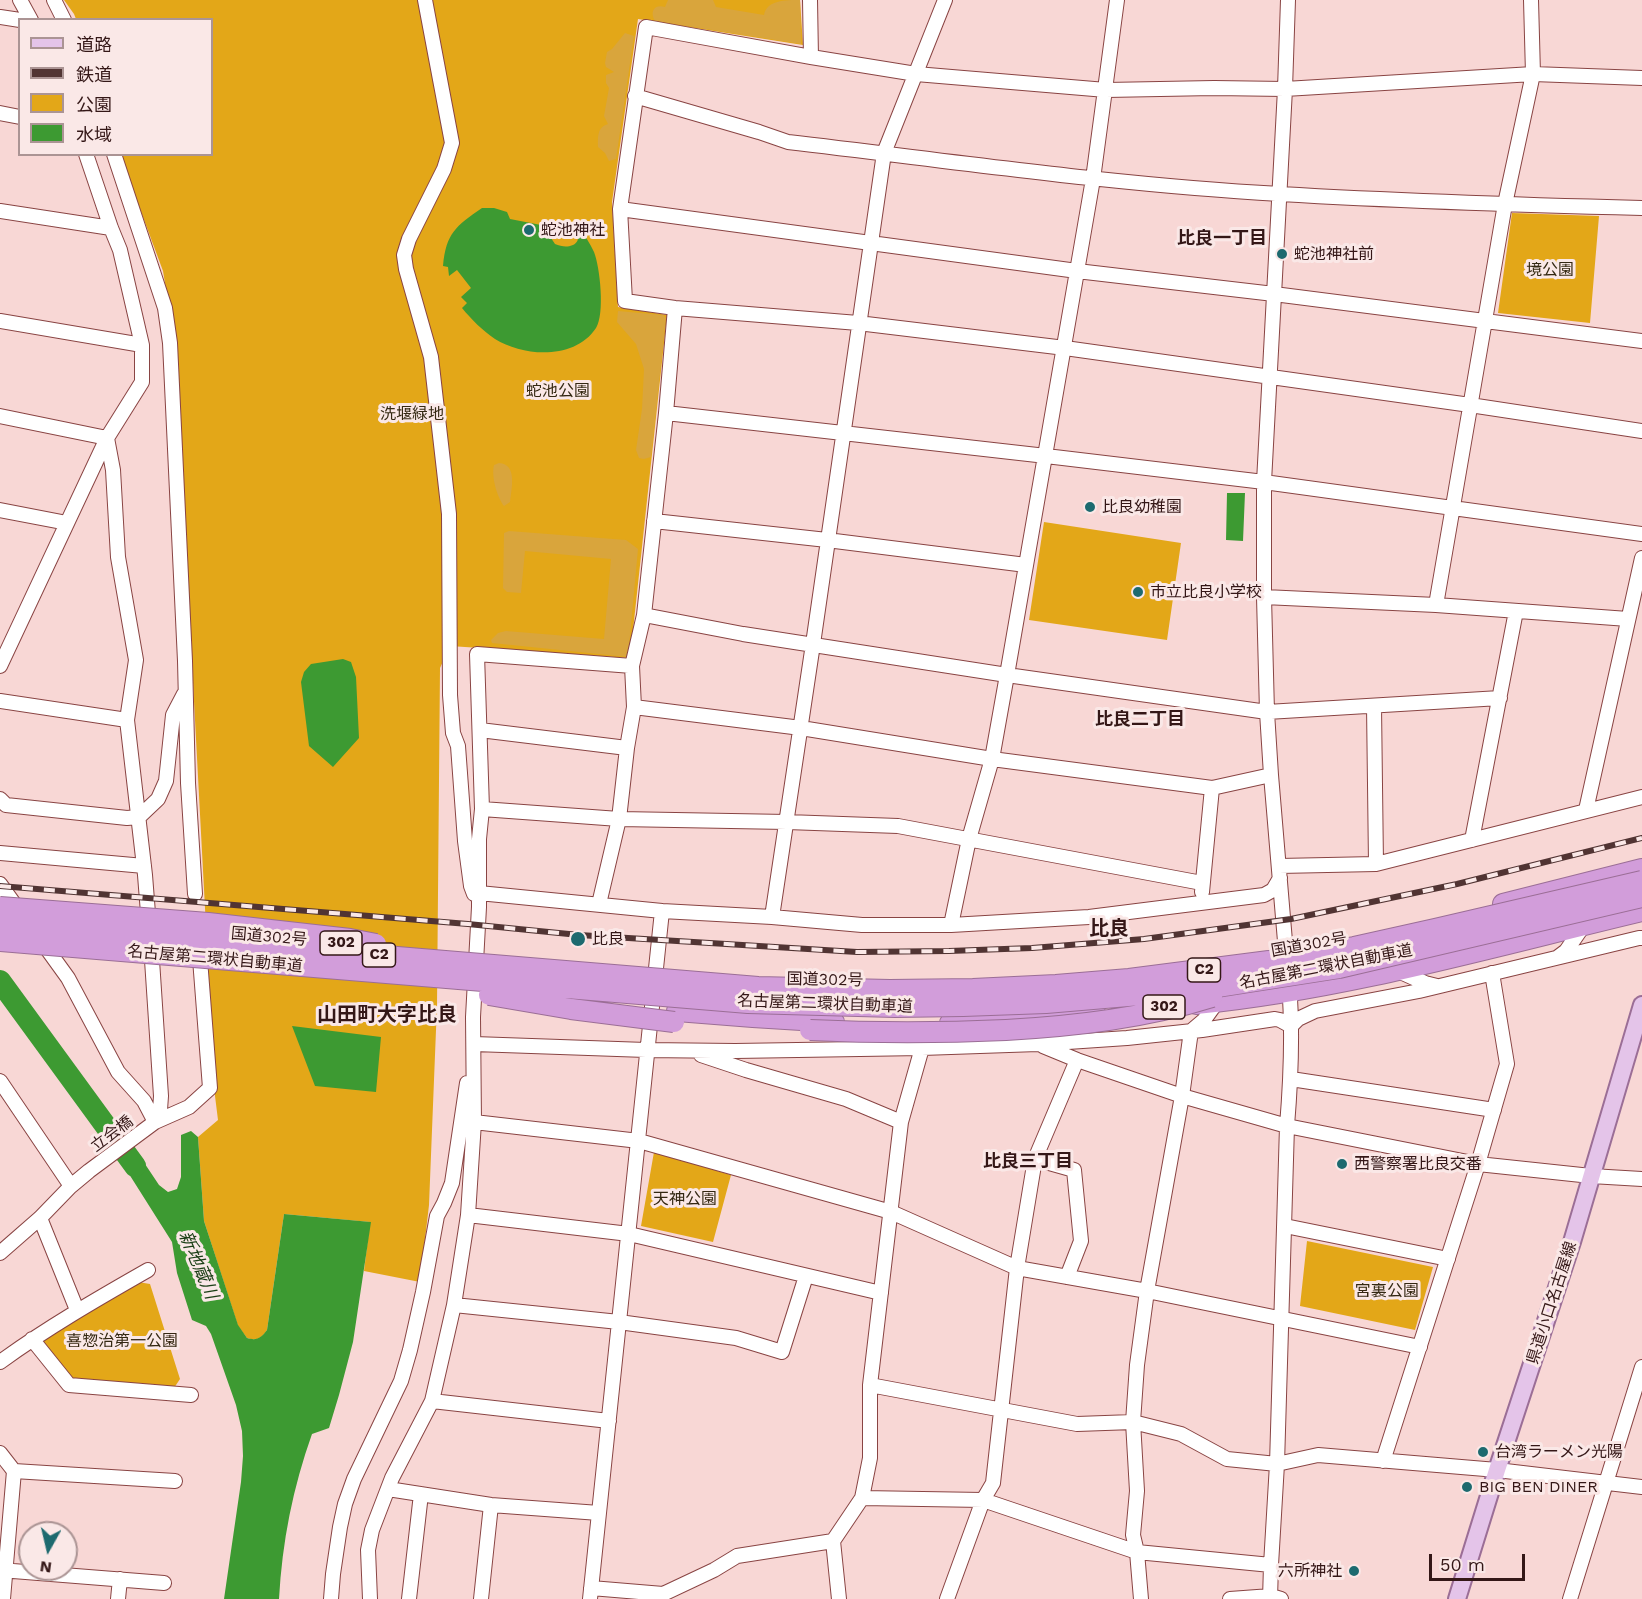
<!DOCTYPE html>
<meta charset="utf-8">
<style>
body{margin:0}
#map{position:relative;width:1642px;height:1599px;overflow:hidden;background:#f8d7d5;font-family:"Work Sans","Noto Sans JP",sans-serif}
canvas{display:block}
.legend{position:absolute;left:18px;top:18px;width:195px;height:138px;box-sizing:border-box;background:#fae8e7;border:2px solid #ab9494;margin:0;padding:8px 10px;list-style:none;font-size:18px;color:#341717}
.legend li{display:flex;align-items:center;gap:12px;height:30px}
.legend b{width:30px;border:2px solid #ab9494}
.north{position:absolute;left:18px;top:1521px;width:60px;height:60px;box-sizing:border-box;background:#fae8e7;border:2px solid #ab9494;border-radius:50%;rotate:188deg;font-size:16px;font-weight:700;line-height:24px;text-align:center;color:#341717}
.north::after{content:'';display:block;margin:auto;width:21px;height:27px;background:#1d6a6f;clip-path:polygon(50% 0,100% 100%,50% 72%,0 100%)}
.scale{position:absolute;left:1429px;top:1554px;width:96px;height:27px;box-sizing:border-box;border:3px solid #341717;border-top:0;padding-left:8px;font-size:18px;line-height:21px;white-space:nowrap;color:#341717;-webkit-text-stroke:4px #fae8e7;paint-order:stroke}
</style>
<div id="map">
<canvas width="1642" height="1599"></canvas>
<ul class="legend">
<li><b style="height:8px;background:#e4c4e9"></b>道路</li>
<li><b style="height:8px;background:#513433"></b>鉄道</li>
<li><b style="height:16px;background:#e3a718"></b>公園</li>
<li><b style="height:16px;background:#3d9a32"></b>水域</li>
</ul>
<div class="north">N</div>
<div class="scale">50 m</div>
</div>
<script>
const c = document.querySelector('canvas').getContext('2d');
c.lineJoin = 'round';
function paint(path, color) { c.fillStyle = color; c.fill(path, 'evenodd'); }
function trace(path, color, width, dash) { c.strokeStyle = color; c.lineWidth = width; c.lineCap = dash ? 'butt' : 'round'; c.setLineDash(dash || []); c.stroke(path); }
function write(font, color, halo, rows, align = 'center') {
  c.font = font + ' "Work Sans","Noto Sans JP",sans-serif'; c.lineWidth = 6; c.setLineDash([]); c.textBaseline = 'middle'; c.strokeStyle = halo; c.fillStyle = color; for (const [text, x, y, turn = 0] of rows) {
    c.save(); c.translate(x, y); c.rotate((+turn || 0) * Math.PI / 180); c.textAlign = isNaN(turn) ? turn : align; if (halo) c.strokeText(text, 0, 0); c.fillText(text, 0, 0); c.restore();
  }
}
paint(new Path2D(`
 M64 0H800L803 45 638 19 612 202 618 307 667 315 630 658 450 646 440 668 437 1005 429 1205 420 1282 364 1271 370 1222 284 1214 267 1330C261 1339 257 1341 247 1338L238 1326 204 1221 198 1137 218 1120 215 1096 175 344 163 271 120 155 212 154V20L76 19 74 14Z
 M1512 213 1599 216 1590 323 1498 313Z
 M1044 522 1181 543 1167 640 1029 620Z
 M654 1152 731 1175 713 1242 641 1226Z
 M1307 1241 1433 1267 1415 1330 1300 1306Z
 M138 1282 150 1284 180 1379 174 1388 75 1380 67 1376 43 1344 45 1338Z`), '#e3a718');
paint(new Path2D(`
 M668 0H713L716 7 764 15C767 0 785 0 800 0L801 44 655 21C649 11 655 4 665 7Z
 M625 33 634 36 616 159 609 161 605 153 598 147C598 137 597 127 608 124L604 116 609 88 606 83V75L614 72 606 67 605 63 607 52 612 49Z
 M618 311 663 315 666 318 651 457 644 459 639 458 636 450 642 409 644 369 636 344 617 322Z
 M499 463C518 464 511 490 510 502L504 506C497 497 491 476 494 465Z
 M509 531 626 540 638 549 628 657 492 643 491 640 498 633 506 631 604 639 611 559 525 551 521 593 507 592 503 588 504 533Z`), '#d9a53c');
paint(new Path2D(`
 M482 208H494L507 212 510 219 541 225 566 222 580 227C584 235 590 243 594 252 600 267 605 314 596 328 575 360 524 357 495 339 483 331 471 319 462 308L467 303 461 297 471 288 457 270 449 276 448 267 443 266C446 233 456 226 482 208ZM566 225 575 229C585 245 568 250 555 244L551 238 552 231 556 226Z
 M1227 493H1245L1243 541 1226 540Z
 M343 659 351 662 356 677 359 738 333 767 309 746 301 682 304 672 311 664Z
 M292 1026 381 1037 376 1092 315 1086Z
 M191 1131 198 1137 204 1221 238 1325 247 1338C257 1341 261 1338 267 1330L284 1214 371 1222 353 1342 339 1395 329 1428 312 1434C293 1487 282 1542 279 1599H224L241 1482 243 1456 242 1431 236 1405 211 1334 206 1326 192 1320 177 1273 172 1242 117 1155 131 1143 159 1185 168 1192 177 1189 181 1177V1135Z`), '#3d9a32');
trace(new Path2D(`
 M0 981 135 1166`), '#3d9a32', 22);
const minor = new Path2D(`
 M20 0 31 20
 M54 0 64 20
 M425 0 452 143 444 169 409 239 404 255 406 269 431 357 449 514 450 695 453 733 458 746 465 841 471 886 474 894
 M810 0 811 57
 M0 17 20 20
 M1642 78 1533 74 1285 89 1214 88 1106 90 916 74 811 57 646 27 620 209 625 301 675 308 858 323 1065 348 1470 405 1642 431
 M635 96 759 132 788 142C952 161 1115 185 1280 194 1400 201 1521 205 1642 208
 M0 113 20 117
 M114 154 165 308 170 343 185 661 188 783 195 894
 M620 209 1077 271 1274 294 1642 341
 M0 211 111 228
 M0 321 142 345
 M666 413 1046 456 1264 482 1642 534
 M0 416 107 438 113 470 118 557 136 660 127 720 145 875 149 926
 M0 510 67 523
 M654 521 827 540 1026 565
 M1264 597 1436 605 1628 619
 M1436 605 1505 204 1533 74 1531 0
 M644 615 743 634 1007 675 1267 712 1500 698
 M0 666 107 438 142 382V345L120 250 111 228 86 154
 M0 701 127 720
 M1374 706 1376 864
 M634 707 801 728 992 759 1212 788 1271 775
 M480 730 627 748
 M0 799 6 805 127 818 139 817 158 799 166 781 173 715 184 694
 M482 809 619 819 787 822 898 826 1202 883
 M1586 810 1642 558
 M1472 840 1516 611
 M0 853 144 866
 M1279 866 1376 864 1642 797
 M0 884 20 912
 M1202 892 1212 788
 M479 893 662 911 772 917 862 925H951L1089 917 1264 895 1273 890 1280 878
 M599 904 619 819 627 748 634 707 632 666 644 615 666 413 675 308
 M772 917 813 644 884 153 945 0
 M951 925 969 839 992 759 1007 675 1093 179 1117 0
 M42 942 68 978 118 1072 144 1101 155 1122
 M151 945 161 1096 160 1110 155 1122
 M1558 957 1566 951 1584 925
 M1287 965 1271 775 1267 712 1264 597V482L1285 89 1288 0
 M1396 970 1425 983 1437 986
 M1291 1026 1298 1019 1315 1011 1419 991 1639 938H1642
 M474 1044 646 1050 735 1051 922 1048 1038 1044 1127 1038 1202 1030 1275 1019 1280 1020 1291 1026
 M1043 1046 1077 1060 1182 1096 1287 1126 1478 1164 1591 1176 1642 1179
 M701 1055 746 1070 846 1099 901 1122
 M1291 1079 1494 1110
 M0 1081 71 1186
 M474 1122 639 1141 891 1212 1017 1268 1147 1291 1420 1347
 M1035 1159 1074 1170 1081 1241 1067 1277
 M468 1215 629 1234 881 1293
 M40 1218 77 1310
 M1285 1226 1448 1259
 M0 1253 40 1218 71 1186 89 1171 155 1122 189 1107 210 1088 200 959
 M454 1305 619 1322 736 1338 782 1352 806 1276
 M32 1339 69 1385 191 1395
 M0 1362C47 1328 97 1299 148 1270
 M870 1385 1077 1424 1133 1422 1181 1434 1227 1459 1277 1464 1318 1455 1497 1470 1642 1487
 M432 1401 609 1421
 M0 1453 14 1471 3 1599
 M1383 1461 1478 1164 1507 1064 1492 973
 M14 1471 175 1481
 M388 1489 491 1505 599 1513
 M862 1498 983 1500 1137 1552 1271 1565
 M833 1541 839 1599
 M0 1570 164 1583
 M591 1588 663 1594 714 1570 737 1556 833 1541 862 1498 870 1458V1385L901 1122 922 1048
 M118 1599 120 1579
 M331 1599 333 1574 340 1527 345 1504 354 1479 401 1381 410 1350 423 1292 437 1216 444 1203 452 1183 467 1083
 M370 1599 368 1550 372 1530 392 1478 432 1401 454 1305 468 1215 474 1122 473 1017 479 907V839L482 809 477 654 632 666
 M409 1599 421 1494
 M481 1599 491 1505
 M590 1599 662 911
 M947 1599 983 1500 993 1483 1017 1268 1035 1159 1077 1060
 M1141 1599 1137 1552 1133 1535 1137 1491 1133 1422 1137 1365 1147 1291 1182 1096 1191 1031 1204 1020 1217 1002
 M1230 1599 1271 1596 1281 1599
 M1270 1599 1271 1565 1277 1464 1287 1126C1291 1078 1293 1031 1289 984
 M1570 1599 1642 1367`);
const major = new Path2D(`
 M1457 1599 1497 1470 1572 1242 1642 1005`);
const highway = new Path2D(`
 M1503 904 1642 869
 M1196 1004C1347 989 1495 946 1642 911
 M677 1011 753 1017 834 1022
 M950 1023 1095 1013`);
trace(minor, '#894443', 16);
trace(major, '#9b6e96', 20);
trace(highway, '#9b6e96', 22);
trace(minor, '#fff', 14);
trace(major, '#e4c4e9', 16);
trace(highway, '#d29dda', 20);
const rail = new Path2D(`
 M0 886 468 924 579 935 857 952 949 951 1032 948 1144 939 1291 919 1457 884 1642 838`);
trace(rail, '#513433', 6);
trace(rail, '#fae8e7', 4, [11]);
const highwayBridge = new Path2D(`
 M0 907 208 923 350 939 376 944
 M0 924 758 987 890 990 973 989 1056 985 1129 979 1269 961 1354 947 1435 929 1642 881
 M0 941 748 1003 895 1007 963 1006 1046 1003 1198 990 1339 968 1642 897
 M489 995 571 1009 674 1022
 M810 1030C875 1033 940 1033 1006 1030 1076 1026 1145 1018 1212 997`);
trace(highwayBridge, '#9b6e96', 22, []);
trace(highwayBridge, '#d29dda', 20);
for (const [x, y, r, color] of [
 [529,230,6,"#1d6a6f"],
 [1282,254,6,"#1d6a6f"],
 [1090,507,6,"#1d6a6f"],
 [1138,592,6,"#1d6a6f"],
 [578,939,8,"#1d6a6f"],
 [1342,1164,6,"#1d6a6f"],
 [1483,1452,6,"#1d6a6f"],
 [1467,1487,6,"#1d6a6f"],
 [1354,1571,6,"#1d6a6f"]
]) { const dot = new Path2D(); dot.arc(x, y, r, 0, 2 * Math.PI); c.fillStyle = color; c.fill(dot); trace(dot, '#fae8e7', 2); }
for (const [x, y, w] of [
 [341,943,42],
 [379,955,33],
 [1204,970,33],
 [1164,1007,42]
]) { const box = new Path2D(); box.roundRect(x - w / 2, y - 12, w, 24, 4.5); c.fillStyle = '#fae8e7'; c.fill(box); trace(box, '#341717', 1.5); }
write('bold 15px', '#341717', null, [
 ["302",341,943],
 ["C2",379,955],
 ["C2",1204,970],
 ["302",1164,1007]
]);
write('16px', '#341717', '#fae8e7', [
 ["蛇池神社",541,230],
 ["蛇池神社前",1294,254],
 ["比良幼稚園",1102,507],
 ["市立比良小学校",1150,592],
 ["比良",592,939],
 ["西警察署比良交番",1354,1164],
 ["台湾ラーメン光陽",1495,1452],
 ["BIG BEN DINER",1479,1487],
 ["六所神社",1342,1571,"right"]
], 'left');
write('16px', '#342812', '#fae8e7', [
 ["境公園",1550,270],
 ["蛇池公園",558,391],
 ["洗堰緑地",412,414],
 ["天神公園",685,1199],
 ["宮裏公園",1387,1291],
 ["喜惣治第一公園",122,1341]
]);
write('16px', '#341717', '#fae8e7', [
 ["国道302号",269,937,5],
 ["国道302号",1309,945,-10],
 ["名古屋第二環状自動車道",215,959,5],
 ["名古屋第二環状自動車道",1326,967,-11],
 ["国道302号",825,980,1],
 ["名古屋第二環状自動車道",825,1004,2],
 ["立会橋",112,1134,-37],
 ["県道小口名古屋線",1552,1303,-72]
]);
write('bold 18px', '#341717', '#fae8e7', [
 ["比良一丁目",1222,239],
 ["比良二丁目",1140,720],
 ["比良三丁目",1028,1162]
]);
write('italic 18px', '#1b3f16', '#fae8e7', [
 ["新地蔵川",198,1265,67]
]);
write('bold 20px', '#341717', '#fae8e7', [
 ["比良",1109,929],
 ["山田町大字比良",387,1015]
]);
</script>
